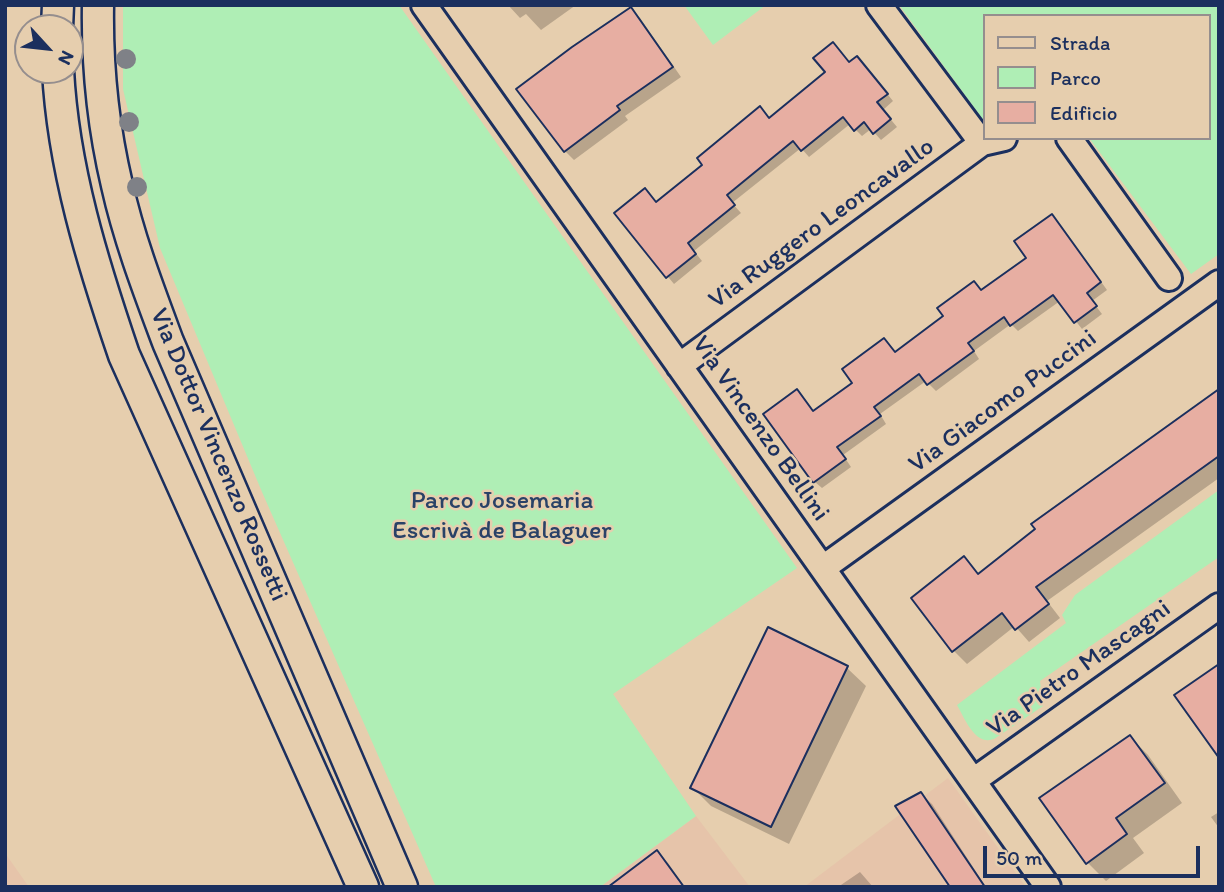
<!DOCTYPE html>
<meta charset="utf-8">
<style>
body{margin:0}
#map{position:relative;width:1224px;height:892px;overflow:hidden;background:#e6ceae;font-family:Itim,sans-serif}
canvas{display:block}
.frame{position:absolute;inset:0;border:7px solid #1b2f5e;pointer-events:none}
.legend{position:absolute;left:983px;top:14px;width:228px;height:126px;box-sizing:border-box;background:#e6ceae;border:2px solid #958e8e;margin:0;padding:9px 12px;list-style:none;font-size:21px;color:#1b2f5e}
.legend li{display:flex;align-items:center;gap:14px;height:35px}
.legend b{width:35px;border:2px solid #958e8e}
.north{position:absolute;left:14px;top:14px;width:70px;height:70px;box-sizing:border-box;background:#e6ceae;border:2px solid #958e8e;border-radius:50%;rotate:117deg;font-size:19px;font-weight:700;line-height:28px;text-align:center;color:#1b2f5e}
.north::after{content:'';display:block;margin:auto;width:24px;height:32px;background:#1b2f5e;clip-path:polygon(50% 0,100% 100%,50% 72%,0 100%)}
.scale{position:absolute;left:983px;top:846px;width:217px;height:32px;box-sizing:border-box;border:4px solid #1b2f5e;border-top:0;padding-left:9px;font-size:21px;line-height:24px;white-space:nowrap;color:#1b2f5e;-webkit-text-stroke:5px #e6ceae;paint-order:stroke}
</style>
<div id="map">
<canvas width="1224" height="892"></canvas>
<div class="frame"></div>
<ul class="legend">
<li><b style="height:9px;background:#e6ceae"></b>Strada</li>
<li><b style="height:19px;background:#afeeb5"></b>Parco</li>
<li><b style="height:19px;background:#e7aea2"></b>Edificio</li>
</ul>
<div class="north">N</div>
<div class="scale">50 m</div>
</div>
<script>
const c = document.querySelector('canvas').getContext('2d');
c.lineJoin = 'round';
function paint(path, color) { c.fillStyle = color; c.fill(path, 'evenodd'); }
function trace(path, color, width, dash) { c.strokeStyle = color; c.lineWidth = width; c.lineCap = dash ? 'butt' : 'round'; c.setLineDash(dash || []); c.stroke(path); }
function write(font, color, halo, rows, align = 'center') {
  c.font = font + ' Itim,sans-serif'; c.lineWidth = 5; c.setLineDash([]); c.textBaseline = 'middle'; c.strokeStyle = halo; c.fillStyle = color; for (const [text, x, y, turn = 0] of rows) {
    c.save(); c.translate(x, y); c.rotate((+turn || 0) * Math.PI / 180); c.textAlign = isNaN(turn) ? turn : align; if (halo) c.strokeText(text, 0, 0); c.fillText(text, 0, 0); c.restore();
  }
}
paint(new Path2D(`
 M948 778 1026 887H804Z
 M696 816 750 887H600Z
 M5 853 29 887H5Z`), '#e6c4aa');
paint(new Path2D(`
 M123 5H399L797 568 613 694 696 816 600 887H436L262 492 160 248 123 89Z
 M684 5H766L713 45Z
 M899 5H1219V254L1191 274 1089 138H1208V16H984V121Z
 M1219 490V557L1040 681 1043 706 994 739C975 746 965 719 957 705L1066 623 1062 615 1075 595Z`), '#afeeb5');
paint(new Path2D(`
 M508 5H576L541 30 526 14 520 18Z
 M631 9 640 18 681 77 625 116 628 120 574 160 565 151Z
 M850 64 864 65 893 101 883 110 897 127 881 140 871 129 862 136 850 124 809 157 801 148 732 203 741 213 694 251 702 261 674 284 616 214 657 204 770 120Z
 M1059 223 1107 290 1092 301 1102 314 1082 329 1060 301 1018 331 1011 324 974 351 979 359 936 391 926 381 880 414 886 424 843 455 851 467 822 488 815 482 814 413 1029 258Z
 M1219 391V478L1047 601 1060 618 1029 642 1015 626 967 664 954 651 913 598 964 559 979 575Z
 M769 630 847 668 866 686 789 844 711 806 692 787Z
 M1130 737 1148 755 1182 803 1133 838 1144 853 1106 881 1087 862Z
 M921 794 932 804 986 887H952Z
 M1219 812V828L1211 817Z
 M657 853 668 863 685 887H611Z
 M860 872 873 887H838Z`), '#0003');
const building = new Path2D(`
 M631 7 673 67 617 106 620 110 564 152 516 89 572 47Z
 M833 42 849 62 857 56 888 94 877 102 891 119 873 134 864 122 854 131 843 117 801 151 793 141 727 195 735 205 688 243 696 254 666 278 614 213 645 188 656 202 702 165 697 158 760 106 769 118 825 72 813 58Z
 M1052 214 1101 282 1087 293 1097 306 1074 323 1053 295 1010 326 1004 317 968 343 974 351 927 385 919 374 874 407 881 416 837 447 846 459 813 483 763 414 797 389 813 411 852 383 842 369 884 338 895 352 943 316 937 308 974 281 981 290 1026 258 1014 241Z
 M1219 389V456L1036 587 1049 604 1015 630 1002 613 952 652 911 598 964 556 978 574 1035 529 1031 524Z
 M768 627 848 666 771 827 690 788Z
 M1219 664V758L1174 695Z
 M1130 735 1165 783 1116 818 1127 834 1086 864 1039 798Z
 M921 792 985 887H950L895 806Z
 M657 850 684 887H608Z`);
paint(building, '#e7aea2');
trace(building, '#1b2f5e', 2);
const minor = new Path2D(`
 M424 5 1048 887
 M879 5 982 143
 M1069 138 1169 278
 M679 366 982 143 1004 138
 M823 568 1219 283
 M973 781 1219 606`);
const tertiary = new Path2D(`
 M98 5C97 65 103 126 117 185 129 239 149 291 168 342L402 887
 M57 28 58 5
 M58 70C63 168 93 264 124 355L363 887`);
trace(minor, '#1b2f5e', 30);
trace(tertiary, '#1b2f5e', 35);
trace(minor, '#e6ceae', 24);
trace(tertiary, '#e6ceae', 30);
c.fillStyle = '#7f8187';
for (const [x, y] of [
 [126,59],
 [129,122],
 [137,187]
]) { c.beginPath(); c.arc(x, y, 10, 0, 2 * Math.PI); c.fill(); }
write('26px', '#1b2f5e', '#e6ceae', [
 ["Via Ruggero Leoncavallo",822,224,-36],
 ["Via Giacomo Puccini",1003,402,-36],
 ["Via Vincenzo Bellini",760,429,55],
 ["Via Dottor Vincenzo Rossetti",218,455,67],
 ["Via Pietro Mascagni",1079,669,-35]
]);
write('26px', '#2a4267', '#e6ceae', [
 ["Parco Josemaria",502,501],
 ["Escrivà de Balaguer",502,531]
]);
</script>
